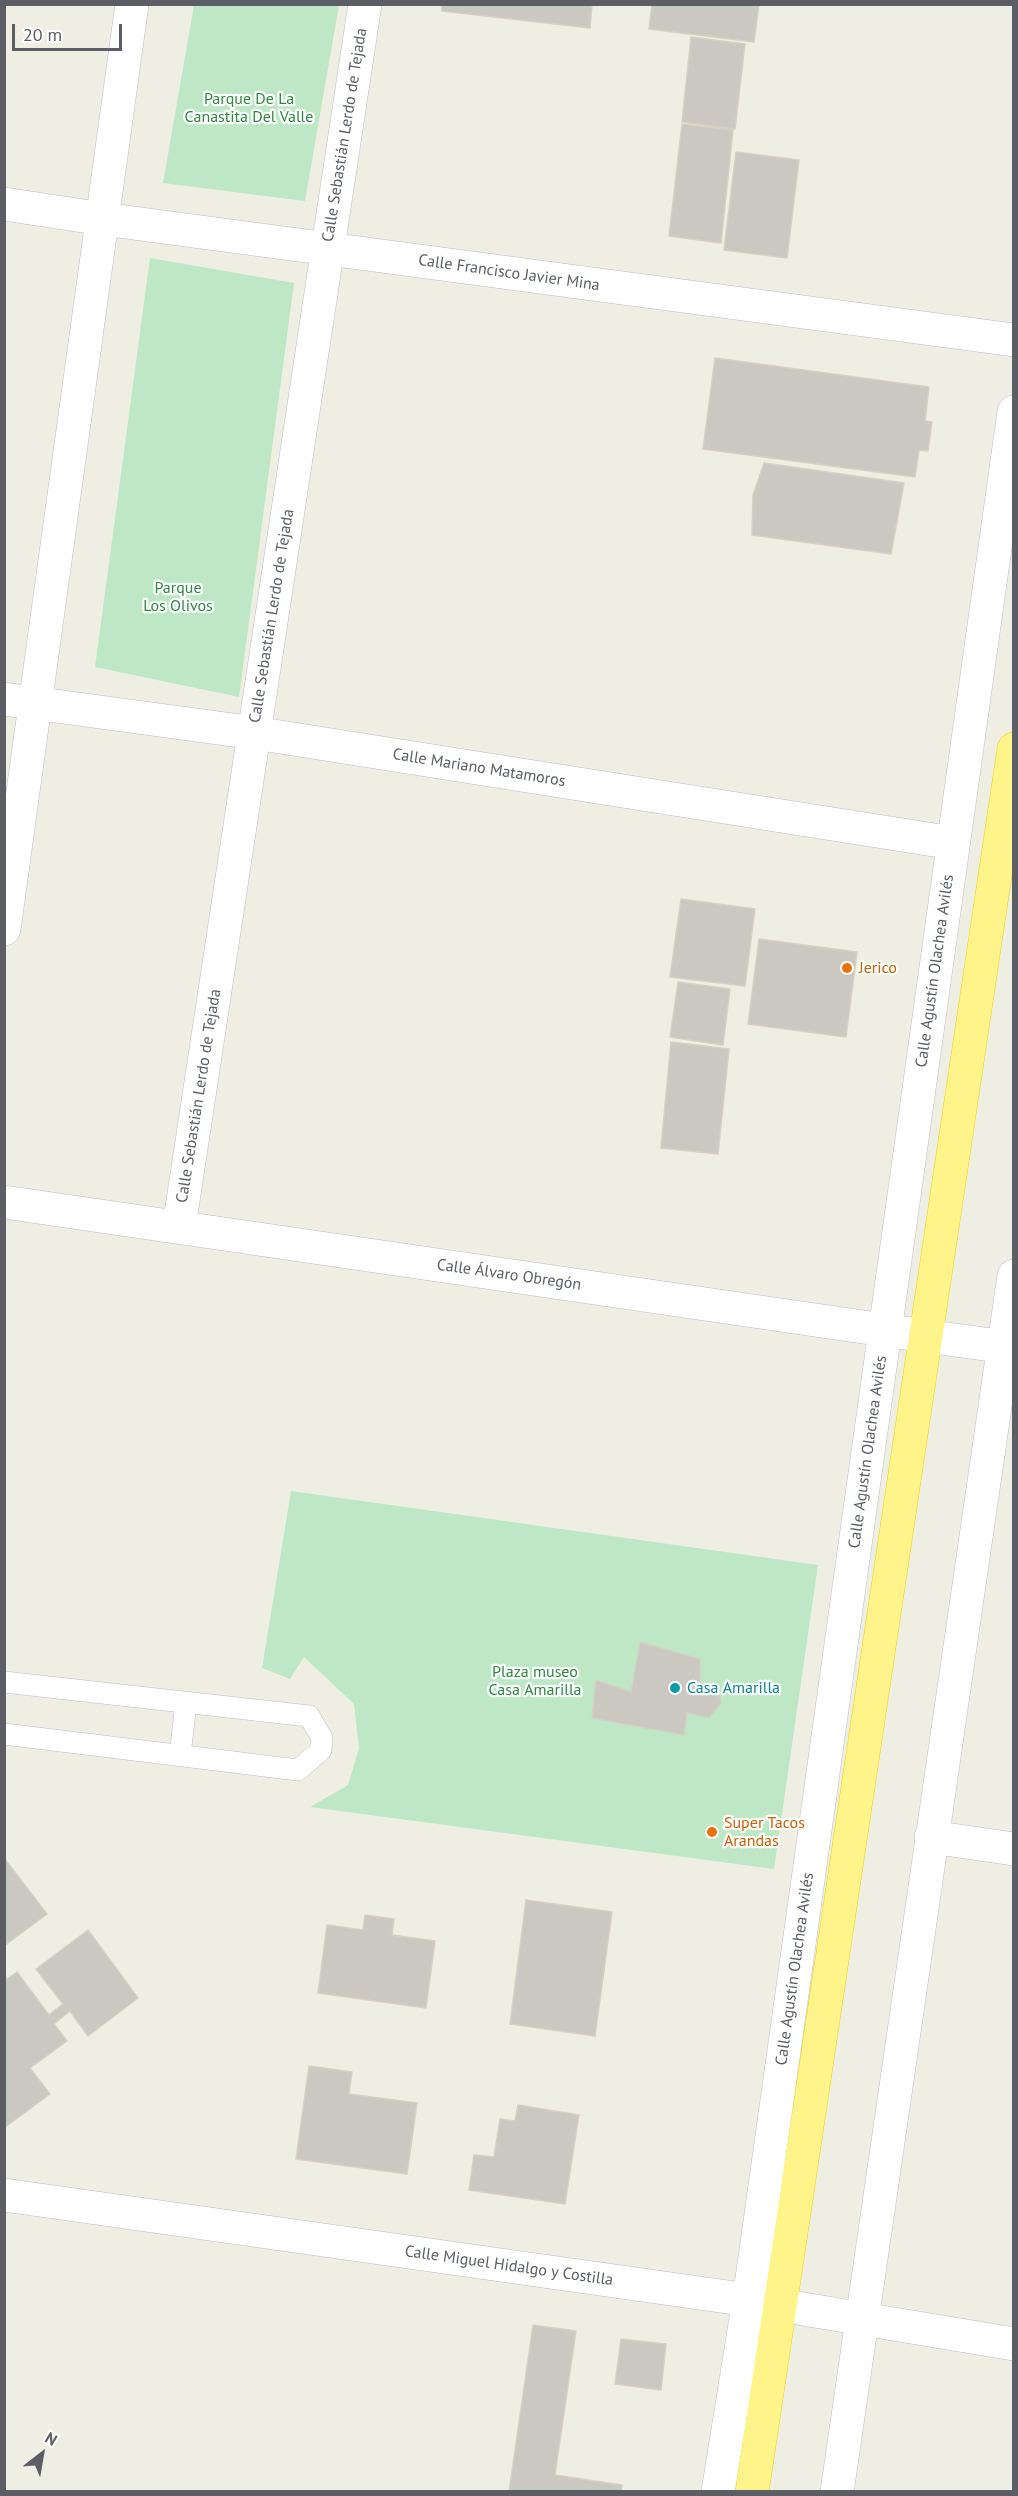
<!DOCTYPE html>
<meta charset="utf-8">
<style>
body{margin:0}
#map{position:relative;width:1018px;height:2496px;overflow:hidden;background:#efeee3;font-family:"PT Sans",sans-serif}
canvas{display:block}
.frame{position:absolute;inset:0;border:6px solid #5b5e65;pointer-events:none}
.north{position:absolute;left:12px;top:2424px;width:60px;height:60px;-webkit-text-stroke:4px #fff;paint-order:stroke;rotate:31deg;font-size:16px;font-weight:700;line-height:24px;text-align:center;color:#5b5e65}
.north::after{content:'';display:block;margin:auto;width:21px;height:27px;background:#5b5e65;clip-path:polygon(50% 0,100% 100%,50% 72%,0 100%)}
.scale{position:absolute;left:12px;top:24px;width:110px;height:27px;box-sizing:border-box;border:3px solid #5b5e65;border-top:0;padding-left:8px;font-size:18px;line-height:21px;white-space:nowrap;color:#5b5e65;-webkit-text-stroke:4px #fff;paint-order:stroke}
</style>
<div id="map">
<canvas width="1018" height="2496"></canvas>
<div class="frame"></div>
<div class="north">N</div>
<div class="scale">20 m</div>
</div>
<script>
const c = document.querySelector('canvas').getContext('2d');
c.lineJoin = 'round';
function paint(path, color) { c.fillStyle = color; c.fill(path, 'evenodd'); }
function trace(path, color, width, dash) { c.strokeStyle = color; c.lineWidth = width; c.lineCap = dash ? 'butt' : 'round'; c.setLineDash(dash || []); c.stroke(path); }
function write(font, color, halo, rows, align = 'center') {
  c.font = font + ' "PT Sans",sans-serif'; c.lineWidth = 4.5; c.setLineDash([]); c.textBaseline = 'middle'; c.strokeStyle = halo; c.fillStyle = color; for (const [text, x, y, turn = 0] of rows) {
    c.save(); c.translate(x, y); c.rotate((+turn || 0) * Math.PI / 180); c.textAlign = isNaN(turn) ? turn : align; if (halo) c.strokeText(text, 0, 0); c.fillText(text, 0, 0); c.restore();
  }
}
paint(new Path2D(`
 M194 5H339L305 201 163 183Z
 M150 258 294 283 239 697 95 667Z
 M291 1491 818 1565 774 1869 310 1807 348 1785 359 1748 354 1704 304 1657 290 1679 262 1668Z`), '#bee8c5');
const building = new Path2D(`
 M442 4H592L590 28 442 11Z
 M652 4H759L754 42 649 29Z
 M691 37 745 44 735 129 682 122Z
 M682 124 733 130 721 243 669 236Z
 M736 152 799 160 787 258 724 250Z
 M715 358 929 387 925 421 932 422 928 451 919 450 915 477 703 449Z
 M764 463 904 483 891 554 752 535 753 495Z
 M681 899 755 909 745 986 670 977Z
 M759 939 857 952 846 1037 748 1024Z
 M678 982 730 989 723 1045 670 1037Z
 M671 1042 729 1049 718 1154 661 1148Z
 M640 1642 700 1659V1683L718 1685 721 1703 709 1718 687 1713 684 1735 592 1718 596 1680 631 1692Z
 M4 1858 47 1914 4 1946Z
 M526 1900 612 1912 595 2036 510 2024Z
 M365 1915 394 1919 392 1935 435 1941 426 2008 318 1993 327 1925 363 1930Z
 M88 1930 138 1998 88 2036 70 2011 54 2024 67 2041 30 2068 50 2094 4 2128V1981L17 1972 49 2015 63 2004 36 1969Z
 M309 2066 352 2072 349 2094 417 2103 407 2174 296 2159Z
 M518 2105 579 2115 565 2204 469 2190 474 2155 494 2157 500 2119 515 2121Z
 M533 2325 576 2331 555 2475 622 2485 621 2492H509Z
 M621 2339 666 2344 661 2390 615 2384Z`);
paint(building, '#cac8c0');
trace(building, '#d4d1c1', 1.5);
const lane = new Path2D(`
 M4 1682 309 1716 322 1738 321 1750 298 1770 4 1734
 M180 1755 186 1703`);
const street = new Path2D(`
 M4 204 103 219 1014 340
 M4 699 255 733 953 843
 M4 929 132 4
 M4 1202 925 1336
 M179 1227 365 4
 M931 1837 1014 1849
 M4 2195 749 2300 1014 2344`);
const secondary = new Path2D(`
 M925 1336 1014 1348
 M718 2492 749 2300 1014 412
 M837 2492 1014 1276`);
const highway = new Path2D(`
 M752 2492 1014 749`);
trace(lane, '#bbbcc3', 22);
trace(street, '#bbbcc3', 34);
trace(secondary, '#bcbec5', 34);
trace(highway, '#f2ce00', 34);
trace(lane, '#fff', 21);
trace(street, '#fff', 33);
trace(secondary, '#fff', 33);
trace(highway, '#fff48a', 33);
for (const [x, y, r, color] of [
 [847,968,6,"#e8710a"],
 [675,1688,6,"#0f9aa8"],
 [712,1832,6,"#e8710a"]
]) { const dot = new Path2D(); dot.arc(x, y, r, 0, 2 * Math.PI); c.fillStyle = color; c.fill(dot); trace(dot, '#fff', 2); }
write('16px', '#308642', '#fff', [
 ["Parque De La",249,99],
 ["Canastita Del Valle",249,117],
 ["Parque",178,588],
 ["Los Olivos",178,606],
 ["Plaza museo",535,1672],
 ["Casa Amarilla",535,1690]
]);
write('16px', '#5b5e65', '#fff', [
 ["Calle Sebastián Lerdo de Tejada",345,135,-81],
 ["Calle Francisco Javier Mina",509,273,8],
 ["Calle Sebastián Lerdo de Tejada",272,616,-81],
 ["Calle Mariano Matamoros",479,768,9],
 ["Calle Agustín Olachea Avilés",935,971,-82],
 ["Calle Sebastián Lerdo de Tejada",199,1096,-81],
 ["Calle Álvaro Obregón",509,1275,8],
 ["Calle Agustín Olachea Avilés",868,1452,-82],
 ["Calle Agustín Olachea Avilés",795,1969,-82],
 ["Calle Miguel Hidalgo y Costilla",509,2266,8]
]);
write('16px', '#c56008', '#fff', [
 ["Jerico",859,968],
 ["Super Tacos",724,1823],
 ["Arandas",724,1841]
], 'left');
write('16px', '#0d838f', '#fff', [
 ["Casa Amarilla",687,1688]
], 'left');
</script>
